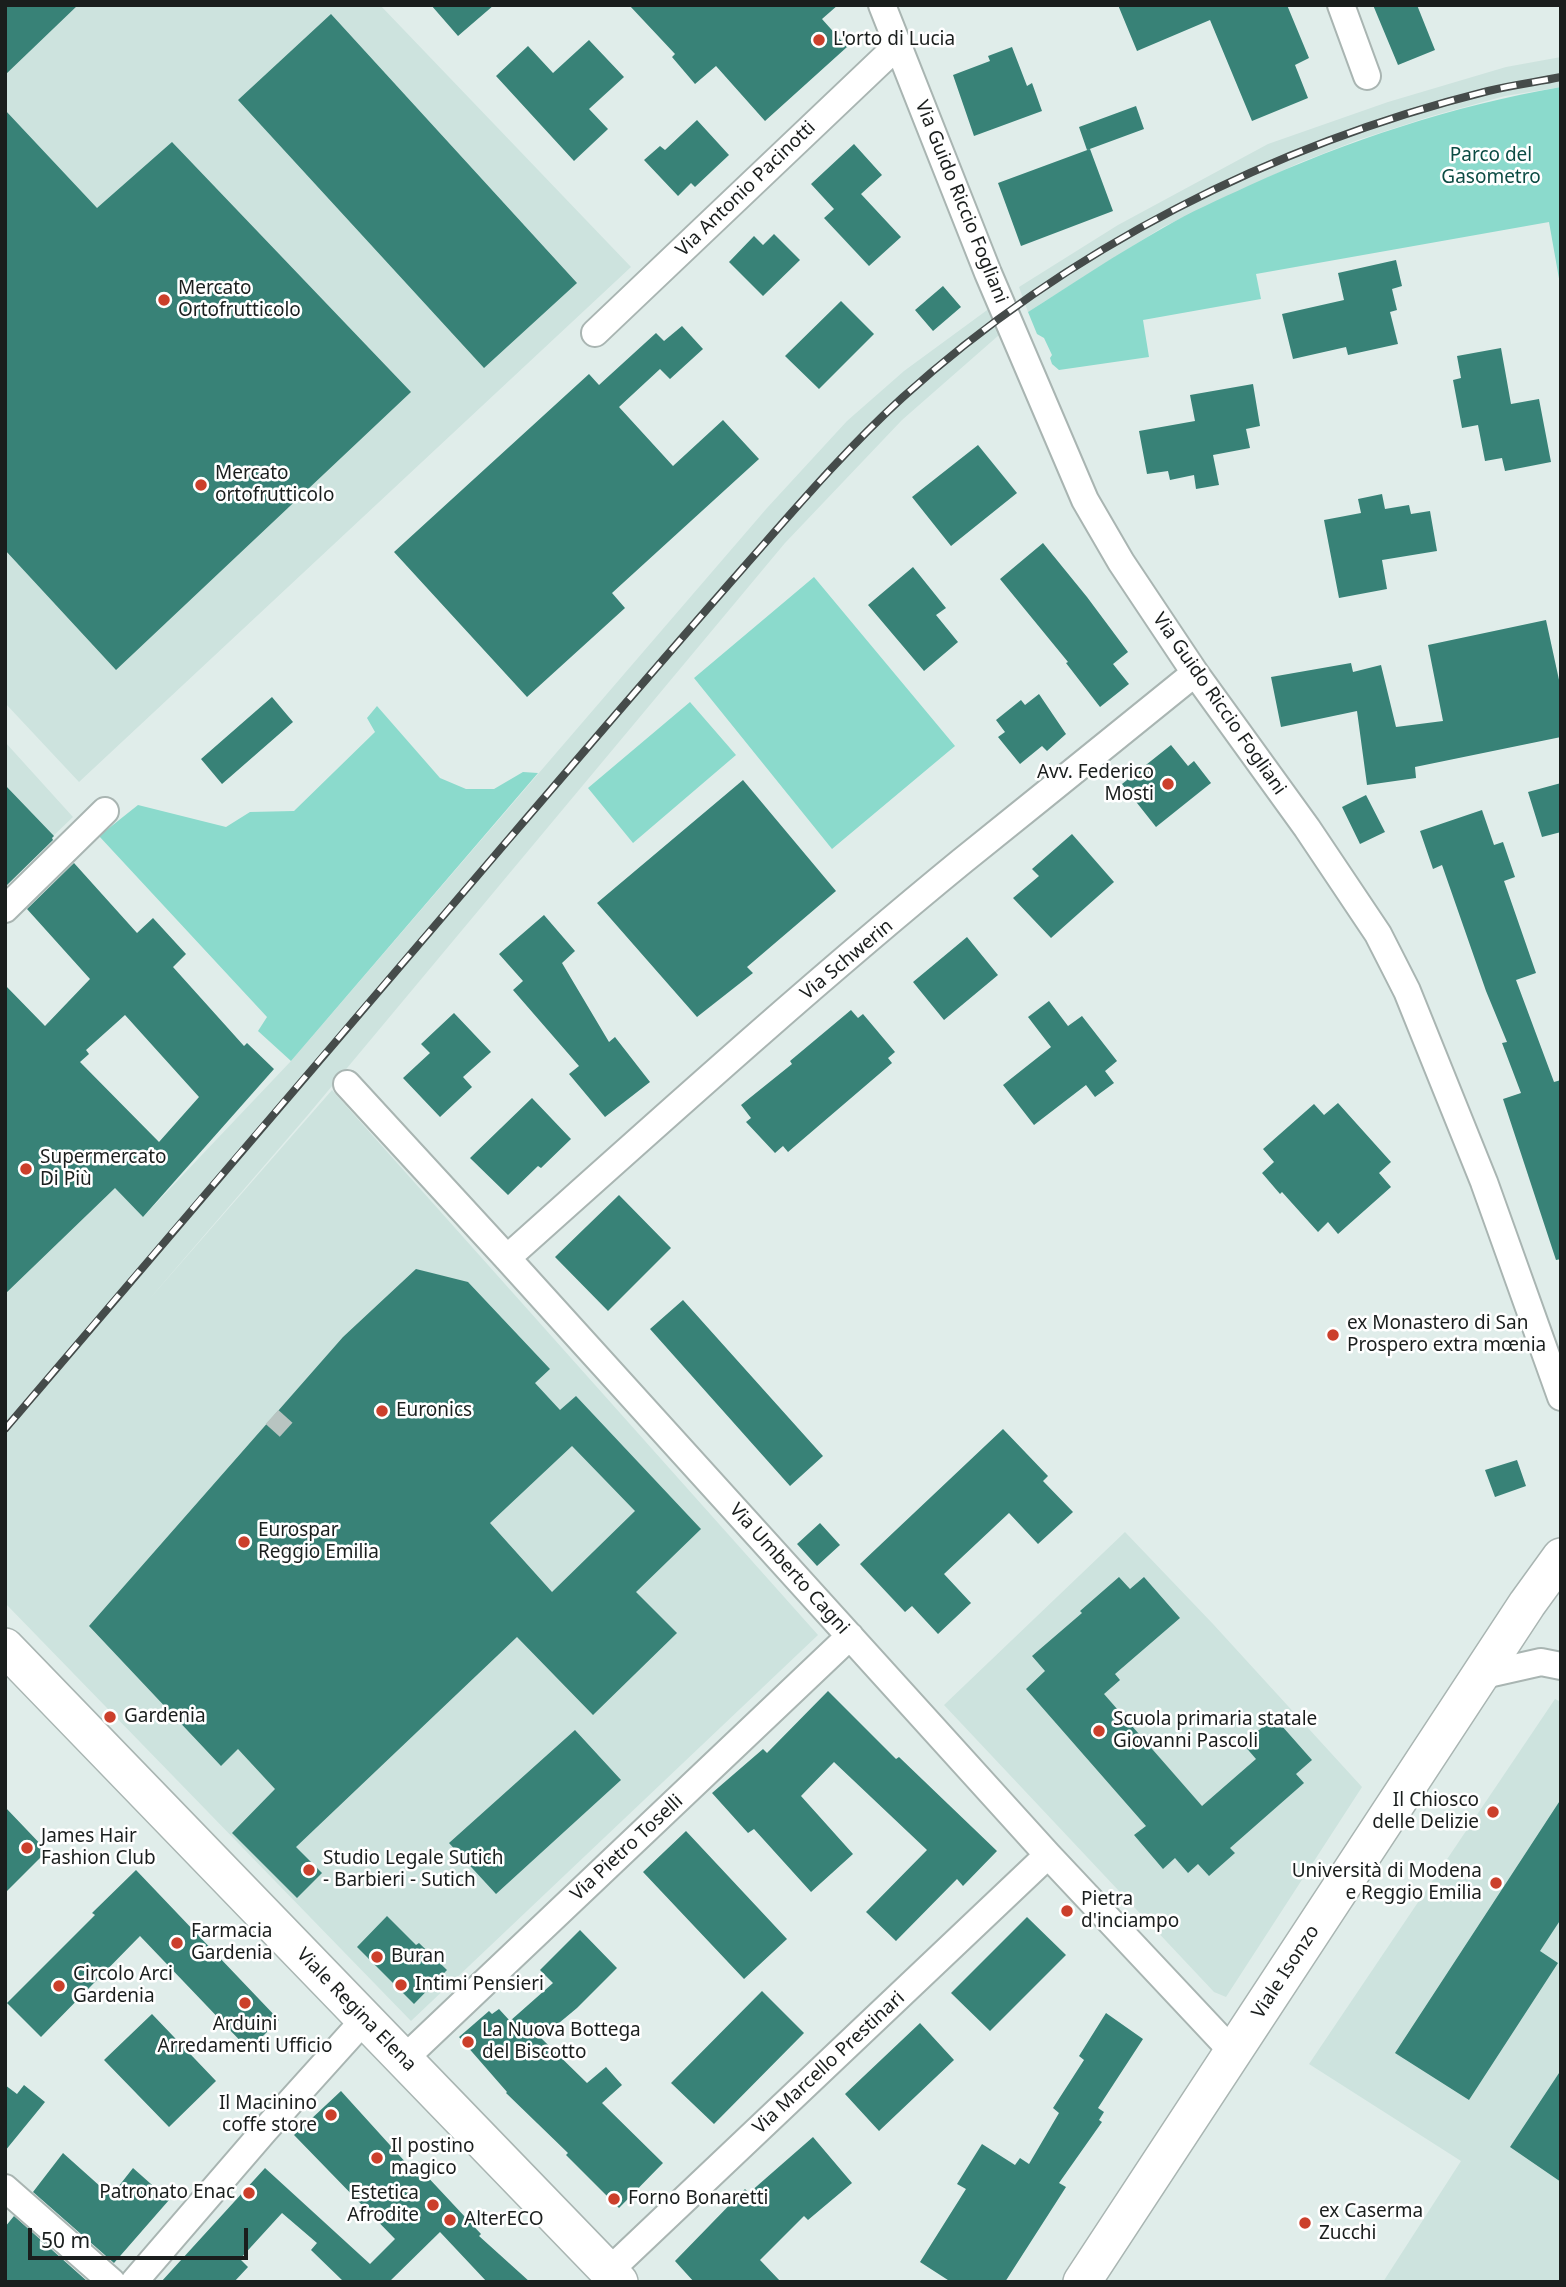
<!DOCTYPE html>
<meta charset="utf-8">
<style>
body{margin:0}
#map{position:relative;width:1566px;height:2287px;overflow:hidden;background:#e0edea;font-family:"Noto Sans",sans-serif}
canvas{display:block}
.frame{position:absolute;inset:0;border:7px solid #1a1e1d;pointer-events:none}
.scale{position:absolute;left:28px;top:2228px;width:220px;height:32px;box-sizing:border-box;border:4px solid #1a1e1d;border-top:0;padding-left:9px;font-size:21px;line-height:24px;white-space:nowrap;color:#1a1e1d;-webkit-text-stroke:5px #fff;paint-order:stroke}
</style>
<div id="map">
<canvas width="1566" height="2287"></canvas>
<div class="frame"></div>
<div class="scale">50 m</div>
</div>
<script>
const c = document.querySelector('canvas').getContext('2d');
c.lineJoin = 'round';
function paint(path, color) { c.fillStyle = color; c.fill(path, 'evenodd'); }
function trace(path, color, width, dash) { c.strokeStyle = color; c.lineWidth = width; c.lineCap = dash ? 'butt' : 'round'; c.setLineDash(dash || []); c.stroke(path); }
function write(font, color, halo, rows, align = 'center') {
  c.font = font + ' "Noto Sans",sans-serif'; c.lineWidth = 5; c.setLineDash([]); c.textBaseline = 'middle'; c.strokeStyle = halo; c.fillStyle = color; for (const [text, x, y, turn = 0] of rows) {
    c.save(); c.translate(x, y); c.rotate((+turn || 0) * Math.PI / 180); c.textAlign = isNaN(turn) ? turn : align; if (halo) c.strokeText(text, 0, 0); c.fillText(text, 0, 0); c.restore();
  }
}
paint(new Path2D(`
 M5 5H380L631 267 79 782 5 703Z
 M1561 57V87L1505 96 1432 116 1358 140 1299 163 1163 227 1028 312 1019 287 1118 225 1268 144 1388 102 1506 67Z
 M994 305 1007 328 902 420 785 543 307 1116 146 1303 332 1090 818 1635 411 2021 5 1603V1071L143 1217 291 1061 767 508 847 421 904 371Z
 M5 742 73 817 5 882Z
 M1125 1532 1213 1624 1362 1787 1226 1997 1214 1992 944 1705Z
 M1555 1699 1561 1702V2282H1383L1461 2161 1309 2064Z`), '#cde3de');
paint(new Path2D(`
 M1561 87V290L1549 222 1256 274 1261 299 1143 320 1149 357 1059 370 1052 364 1050 358 1052 355 1044 338 1037 334 1028 312C1072 284 1117 254 1163 228 1190 212 1220 199 1248 186 1349 140 1452 106 1561 87Z
 M814 577 955 746 832 849 694 678Z
 M690 702 736 755 633 843 588 788Z
 M377 706 440 778 466 789H494L523 772 538 773 291 1061 258 1031 267 1017 99 836 138 805 226 827 250 812 294 811 375 732 367 718Z`), '#8bdacc');
paint(new Path2D(`
 M5 5H78L5 75Z
 M431 5H494L458 36Z
 M629 5H838L822 19 847 47 765 121 716 66 695 84 672 57 675 54Z
 M1118 5H1287L1309 58 1295 65 1308 98 1252 121 1210 20 1137 51Z
 M1373 5H1417L1435 50 1398 65Z
 M331 14 577 283 484 368 238 100Z
 M589 40 624 77 589 109 608 129 574 161 496 76 528 46 553 73Z
 M1012 47 1027 86 1032 83 1042 111 974 136 953 75 990 61 988 56Z
 M1136 106 1144 129 1087 150 1079 127Z
 M5 110 97 208 172 142 411 392 116 670 5 550Z
 M697 120 729 155 695 187 691 183 678 196 644 160 660 146 665 150Z
 M854 144 882 175 861 194 901 237 869 266 824 218 834 209 811 184Z
 M1090 149 1113 211 1021 246 998 183Z
 M774 234 800 260 763 296 729 262 754 236 763 245Z
 M1396 260 1402 286 1392 289 1397 310 1390 312 1398 344 1348 355 1346 347 1293 359 1282 314 1344 300 1338 273Z
 M943 286 961 307 933 331 915 310Z
 M841 301 874 334 819 389 785 356Z
 M682 326 703 349 670 379 660 369 619 407 673 466 723 420 759 459 612 593 625 608 527 697 394 552 589 374 599 385 656 333 664 341Z
 M1501 348 1511 404 1539 399 1551 462 1505 471 1502 458 1485 461 1478 425 1462 428 1453 380 1461 378 1457 356Z
 M1253 384 1260 426 1246 429 1250 448 1213 455 1219 485 1196 489 1194 475 1170 480 1168 471 1147 474 1139 431 1195 421 1190 395Z
 M978 445 1017 493 951 546 912 497Z
 M1382 494 1385 509 1409 505 1411 514 1430 511 1437 551 1382 560 1387 589 1339 598 1324 520 1361 513 1358 499Z
 M1043 543 1087 597 1128 652 1113 664 1129 684 1100 707 1066 663 1068 662 1000 579Z
 M913 567 946 608 936 615 958 642 924 671 868 605Z
 M1546 620 1561 689V737L1415 767 1416 778 1367 785 1357 711 1281 727 1271 677 1351 663 1353 672 1381 665 1396 727 1443 721 1428 645Z
 M1039 694 1066 734 1047 751 1042 746 1020 764 998 737 1005 732 996 720 1021 700 1025 705Z
 M272 697 293 722 222 784 201 759Z
 M1171 745 1188 766 1194 761 1211 783 1156 827 1122 784Z
 M743 780 836 891 747 967 753 973 697 1017 597 903Z
 M1561 783V832L1542 837 1528 792Z
 M5 785 54 836 52 838 53 840 6 886Z
 M1366 795 1385 832 1360 844 1342 807Z
 M1482 810 1494 845 1503 842 1515 877 1504 881 1536 973 1516 980 1554 1082 1561 1080V1259L1556 1260 1503 1099 1521 1093 1502 1043 1507 1042 1486 991 1442 865 1433 869 1420 831Z
 M1072 834 1114 882 1051 938 1013 898 1039 876 1032 869Z
 M74 863 137 933 153 918 186 954 173 967 244 1046 247 1043 274 1069 143 1217 115 1188 5 1294V985L45 1026 90 979 27 909ZM125 1015 199 1097 159 1142 80 1062 89 1054 86 1050Z
 M544 915 575 951 562 963 609 1042 615 1037 650 1082 605 1117 569 1074 579 1066 513 990 523 981 499 954Z
 M967 937 998 975 944 1020 913 982Z
 M1049 1001 1068 1026 1082 1016 1117 1061 1105 1071 1114 1083 1095 1097 1086 1085 1034 1125 1003 1085 1051 1047 1028 1017Z
 M851 1010 858 1018 863 1014 895 1052 888 1058 892 1063 788 1152 783 1146 775 1153 746 1122 751 1118 741 1105 792 1064 790 1061Z
 M454 1013 491 1052 463 1077 472 1087 440 1117 403 1078 430 1053 421 1044Z
 M532 1098 571 1139 541 1168 538 1166 508 1195 470 1158Z
 M1338 1103 1391 1162 1379 1173 1391 1187 1338 1234 1328 1222 1318 1232 1282 1192 1280 1194 1262 1173 1274 1162 1263 1149 1314 1104 1324 1115Z
 M619 1195 671 1248 608 1311 555 1257Z
 M416 1269 468 1282 550 1369 535 1383 560 1410 576 1396 701 1529 636 1592 677 1633 593 1715 517 1637 296 1847 322 1873 297 1898 232 1833 275 1789 238 1749 221 1766 89 1626 343 1337ZM572 1446 635 1511 552 1592 490 1523Z
 M683 1300 823 1456 790 1486 650 1329Z
 M1003 1429 1048 1476 1043 1481 1073 1512 1038 1544 1009 1513 944 1574 971 1603 938 1634 912 1606 905 1612 860 1564Z
 M1517 1460 1526 1486 1495 1497 1485 1470Z
 M820 1523 840 1545 817 1566 797 1544Z
 M1119 1577 1130 1589 1144 1577 1180 1618 1115 1674 1120 1680 1104 1694 1202 1806 1256 1759 1243 1744 1274 1717 1312 1760 1296 1774 1304 1783 1230 1848 1235 1853 1209 1876 1198 1864 1188 1873 1175 1858 1163 1869 1134 1835 1146 1826 1026 1689 1045 1671 1032 1656 1082 1613 1080 1611Z
 M828 1691 896 1759 899 1757 997 1851 963 1886 957 1879 896 1941 866 1912 927 1850 834 1762 801 1796 853 1854 811 1892 754 1829 748 1833 712 1793 763 1749 767 1753Z
 M575 1730 621 1780 496 1894 449 1843Z
 M1561 1799V1919L1540 1951 1558 1963 1469 2100 1395 2053Z
 M5 1807 47 1851 5 1893Z
 M686 1831 787 1939 744 1979 643 1872Z
 M136 1870 279 2020 249 2050 140 1936 41 2037 7 2003 95 1915 92 1913Z
 M387 1916 416 1945 419 1943 447 1970 414 2004 357 1947Z
 M1027 1917 1066 1955 990 2031 951 1993Z
 M580 1930 617 1968 577 2008 541 2038 587 2083 606 2067 622 2085 602 2103 663 2163 619 2208 566 2155 568 2153 506 2093 507 2092 459 2037 489 2011 492 2014 499 2009 510 2021 553 1983 540 1970Z
 M762 1991 804 2033 714 2124 671 2083Z
 M1106 2013 1143 2039 1098 2108 1104 2112 1099 2120 1102 2122 1059 2183 1066 2187 1005 2282H951L920 2262 966 2189 957 2184 982 2144 1015 2165 1020 2158 1029 2164 1059 2113 1053 2108 1084 2060 1079 2056Z
 M152 2014 216 2081 169 2127 104 2060Z
 M920 2023 954 2060 879 2131 845 2094Z
 M1561 2070V2182L1510 2147Z
 M5 2085 17 2094 24 2085 45 2102 5 2151Z
 M341 2091 418 2176 423 2172 481 2234 479 2236 530 2282H487L440 2232 389 2282H344L311 2250 317 2243 282 2213 240 2259 248 2267 234 2282H161L265 2168 370 2264 395 2239 294 2135Z
 M813 2137 852 2183 808 2220 804 2216 760 2260 781 2282H694L675 2261 745 2189 749 2193Z
 M63 2153 111 2196 133 2168 169 2200 114 2263 33 2192Z
 M14 2216 88 2282H5V2227Z`), '#388277');
trace(new Path2D(`
 M272 1417 292 1435`), '#b8c4c1', 19, [19, 10]);
const minor = new Path2D(`
 M882 5 988 273 1085 500 1121 562 1195 673 1307 828 1378 934 1407 991 1484 1182 1561 1397
 M1341 5 1367 76
 M595 333 898 45
 M5 909 105 811
 M347 1084 507 1258 1048 1855 1233 2052
 M507 1258C657 1124 806 989 961 862 1039 799 1118 736 1195 673
 M1479 1676 1541 1662 1561 1666
 M404 2059 850 1636
 M5 2188 112 2282
 M609 2271 1048 1855
 M134 2282 265 2130 365 2019`);
const secondary = new Path2D(`
 M5 1647 619 2282
 M1082 2282 1527 1604 1561 1557`);
trace(minor, '#a9b5b2', 30);
trace(secondary, '#a9b5b2', 40);
trace(minor, '#fff', 26);
trace(secondary, '#fff', 37);
const rail = new Path2D(`
 M5 1429C172 1232 340 1036 508 840 586 749 664 658 743 568 795 509 845 450 902 398 1068 248 1272 145 1488 91 1512 85 1537 82 1561 77`);
trace(rail, '#454b4a', 8);
trace(rail, '#fff', 5, [16]);
for (const [x, y, r, color] of [
 [819,40,7,"#cb3f2b"],
 [164,300,7,"#cb3f2b"],
 [201,485,7,"#cb3f2b"],
 [1168,784,7,"#cb3f2b"],
 [26,1169,7,"#cb3f2b"],
 [1333,1335,7,"#cb3f2b"],
 [382,1411,7,"#cb3f2b"],
 [244,1542,7,"#cb3f2b"],
 [110,1717,7,"#cb3f2b"],
 [1099,1731,7,"#cb3f2b"],
 [1493,1812,7,"#cb3f2b"],
 [27,1848,7,"#cb3f2b"],
 [309,1870,7,"#cb3f2b"],
 [1496,1883,7,"#cb3f2b"],
 [1067,1911,7,"#cb3f2b"],
 [177,1943,7,"#cb3f2b"],
 [377,1957,7,"#cb3f2b"],
 [401,1985,7,"#cb3f2b"],
 [59,1986,7,"#cb3f2b"],
 [245,2003,7,"#cb3f2b"],
 [468,2042,7,"#cb3f2b"],
 [331,2115,7,"#cb3f2b"],
 [377,2158,7,"#cb3f2b"],
 [249,2193,7,"#cb3f2b"],
 [614,2199,7,"#cb3f2b"],
 [433,2205,7,"#cb3f2b"],
 [450,2220,7,"#cb3f2b"],
 [1305,2223,7,"#cb3f2b"]
]) { const dot = new Path2D(); dot.arc(x, y, r, 0, 2 * Math.PI); c.fillStyle = color; c.fill(dot); trace(dot, '#fff', 2.5); }
write('19px', '#1a1e1d', '#fff', [
 ["L'orto di Lucia",833,40],
 ["Mercato",178,289],
 ["Ortofrutticolo",178,311],
 ["Mercato",215,474],
 ["ortofrutticolo",215,496],
 ["Avv. Federico",1154,773,"right"],
 ["Mosti",1154,795,"right"],
 ["Supermercato",40,1158],
 ["Di Più",40,1180],
 ["ex Monastero di San",1347,1324],
 ["Prospero extra mœnia",1347,1346],
 ["Euronics",396,1411],
 ["Eurospar",258,1531],
 ["Reggio Emilia",258,1553],
 ["Gardenia",124,1717],
 ["Scuola primaria statale",1113,1720],
 ["Giovanni Pascoli",1113,1742],
 ["Il Chiosco",1479,1801,"right"],
 ["delle Delizie",1479,1823,"right"],
 ["James Hair",41,1837],
 ["Fashion Club",41,1859],
 ["Studio Legale Sutich",323,1859],
 ["- Barbieri - Sutich",323,1881],
 ["Università di Modena",1482,1872,"right"],
 ["e Reggio Emilia",1482,1894,"right"],
 ["Pietra",1081,1900],
 ["d'inciampo",1081,1922],
 ["Farmacia",191,1932],
 ["Gardenia",191,1954],
 ["Buran",391,1957],
 ["Circolo Arci",73,1975],
 ["Gardenia",73,1997],
 ["Intimi Pensieri",415,1985],
 ["Arduini",245,2025,"center"],
 ["Arredamenti Ufficio",245,2047,"center"],
 ["La Nuova Bottega",482,2031],
 ["del Biscotto",482,2053],
 ["Il Macinino",317,2104,"right"],
 ["coffe store",317,2126,"right"],
 ["Il postino",391,2147],
 ["magico",391,2169],
 ["Patronato Enac",235,2193,"right"],
 ["Estetica",419,2194,"right"],
 ["Afrodite",419,2216,"right"],
 ["Forno Bonaretti",628,2199],
 ["ex Caserma",1319,2212],
 ["Zucchi",1319,2234],
 ["AlterECO",464,2220]
], 'left');
write('19px', '#0c4c44', '#fff', [
 ["Parco del",1491,156],
 ["Gasometro",1491,178]
]);
write('19px', '#1a1e1d', '#fff', [
 ["Via Antonio Pacinotti",746,189,-44],
 ["Via Guido Riccio Fogliani",961,202,68],
 ["Via Guido Riccio Fogliani",1219,704,55],
 ["Via Schwerin",847,960,-40],
 ["Via Umberto Cagni",789,1569,48],
 ["Via Pietro Toselli",627,1848,-43],
 ["Viale Isonzo",1286,1972,-57],
 ["Viale Regina Elena",356,2010,46],
 ["Via Marcello Prestinari",829,2063,-43]
]);
</script>
